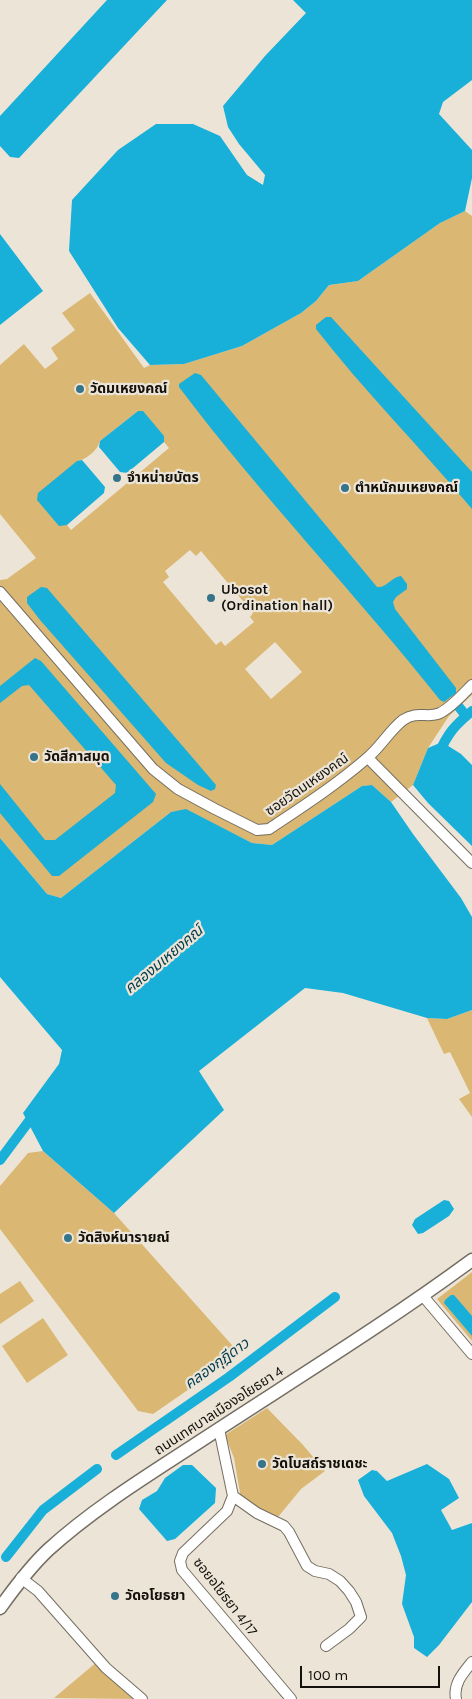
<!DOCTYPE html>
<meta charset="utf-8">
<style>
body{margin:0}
#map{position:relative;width:472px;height:1699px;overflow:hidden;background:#ece5d7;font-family:Karla,sans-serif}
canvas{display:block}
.scale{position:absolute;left:300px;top:1666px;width:140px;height:22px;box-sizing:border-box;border:2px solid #14110d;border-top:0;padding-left:6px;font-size:15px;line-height:18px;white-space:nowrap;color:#14110d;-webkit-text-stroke:4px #ece5d7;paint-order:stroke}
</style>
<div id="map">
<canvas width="472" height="1699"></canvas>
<div class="scale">100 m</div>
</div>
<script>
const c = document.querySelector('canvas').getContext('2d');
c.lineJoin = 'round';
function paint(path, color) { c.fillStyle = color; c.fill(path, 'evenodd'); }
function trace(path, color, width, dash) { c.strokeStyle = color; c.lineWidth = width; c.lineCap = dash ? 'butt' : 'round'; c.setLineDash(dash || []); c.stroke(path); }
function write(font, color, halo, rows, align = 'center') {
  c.font = font + ' Karla,"Noto Sans Thai",sans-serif'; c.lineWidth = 4.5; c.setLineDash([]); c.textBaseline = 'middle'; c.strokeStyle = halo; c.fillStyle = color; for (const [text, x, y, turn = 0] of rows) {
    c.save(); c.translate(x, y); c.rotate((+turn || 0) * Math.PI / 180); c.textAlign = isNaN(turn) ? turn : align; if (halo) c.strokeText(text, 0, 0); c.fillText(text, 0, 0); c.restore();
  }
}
paint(new Path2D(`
 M465 211 472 216V695L449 716 428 748 413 785 391 802 372 785 362 786 272 845 252 843 186 810 171 812 61 898 47 894 0 838V580L7 579 36 558 0 514V365L24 344 45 369 58 359 51 348 75 330 62 313 90 293 144 368 150 365 184 364 242 346 301 313 316 301 329 285 358 281 440 223ZM138 411 164 436V442L169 448 71 530 67 525 77 461C86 460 98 450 100 441ZM190 550 196 556 201 551 253 613 250 617 254 622 225 646 221 641 216 645 163 582 169 577 165 571ZM275 642 302 672 271 699 245 669Z
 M472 1010V1117L459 1099 470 1093 450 1052 444 1054 427 1018 447 1019Z
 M43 1151 114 1213 240 1354 153 1414 138 1411 0 1229V1186L28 1153Z
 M472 1272V1341L437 1299Z
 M20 1281 34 1301 0 1324V1294Z
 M43 1318 68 1355 27 1383 2 1346Z
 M267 1408 303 1445 325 1471 301 1489 278 1517 254 1507 241 1499 234 1458 225 1435Z
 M98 1661 139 1699 54 1698Z`), '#dab772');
paint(new Path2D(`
 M107 0H167L19 158 10 157 0 146V116Z
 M293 0H472V80L443 102 439 114 472 150V178L465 211 440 223 358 281 329 285 316 301 301 313 242 346 184 364 150 365 118 328 69 251 72 200 118 150 156 124H193L220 136 247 175 263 185 265 175 239 144 228 127 223 106 265 56 306 13Z
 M0 234 43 291 0 325Z
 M326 317H331L472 472V509C421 448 365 392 316 329V325Z
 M195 373 201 375 377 587C387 588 391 577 401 576L407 584V589L396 597 393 602 395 609 456 688V693L444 702 440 700C356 594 261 496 179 387V384Z
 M138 411H143L164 436V442L127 473 120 472 99 447 100 441Z
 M82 460 105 487 104 493 67 525 59 526 37 500 38 493 77 461Z
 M41 587 47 588 216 785 215 789 211 791 198 785 166 763 40 620 27 603V597Z
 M35 658 41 661 156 794 153 802 59 876H52L0 813V784L45 840H55L115 793 116 785 29 685 22 686 0 703V686Z
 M442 742 461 754 472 765V846L428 803 413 785 428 748Z
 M372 785 391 802 413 834 461 898 472 917V1010L447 1019 427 1018 343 993 305 988 199 1071 224 1110 114 1213 43 1151 23 1113 59 1064 62 1050 0 977V838L47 894 61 898 171 812 186 809 252 843 272 845 362 786Z
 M444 1200 449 1201 454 1209 449 1216 423 1233 418 1234 412 1225 415 1219Z
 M451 1295H454L472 1316V1336L444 1303 445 1300Z
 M427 1464 449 1479 459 1498 441 1510 452 1530 472 1523V1602L439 1645 427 1657 414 1648V1637L402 1604 406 1575 401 1556 392 1533 364 1496 358 1480 372 1470 377 1471 387 1481Z
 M183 1465H192L216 1488 215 1503 175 1539 167 1541 139 1509 142 1500 157 1491 165 1478Z`), '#18afd9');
trace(new Path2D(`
 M459 707 466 716
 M438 755C448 733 454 726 472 711
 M0 1160 35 1113
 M116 1455 229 1377 335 1297
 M6 1557 43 1510 97 1469`), '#18afd9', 10);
const minor = new Path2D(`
 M0 592 153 769 178 789 215 809 257 830 269 829C302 807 336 785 366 759 380 748 389 731 403 720 418 710 427 719 440 713 452 707 463 694 472 685
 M368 758 472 863
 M423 1296 472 1354
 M219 1429 233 1496 227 1511 183 1553 180 1561 182 1570 291 1699
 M233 1496 257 1513 284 1526 289 1532 307 1566 315 1571 329 1574 340 1581 349 1591 356 1602 361 1617 349 1629 326 1646
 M21 1578 38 1591 106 1668 142 1699
 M456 1699C453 1684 463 1673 472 1662`);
const tertiary = new Path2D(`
 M0 1608C15 1587 30 1567 48 1550 94 1508 150 1474 202 1440 292 1381 385 1324 472 1260`);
trace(minor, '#746e62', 12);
trace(tertiary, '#746e62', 15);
trace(minor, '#fff', 10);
trace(tertiary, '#fff', 12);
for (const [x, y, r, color] of [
 [80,389,5,"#36748a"],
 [117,478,5,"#36748a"],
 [345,488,5,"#36748a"],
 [211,598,5,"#36748a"],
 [34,757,5,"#36748a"],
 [68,1238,5,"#36748a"],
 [262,1464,5,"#36748a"],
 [115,1596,5,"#36748a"]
]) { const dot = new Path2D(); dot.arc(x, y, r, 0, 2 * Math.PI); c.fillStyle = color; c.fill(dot); trace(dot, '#ece5d7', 2); }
write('bold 14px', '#14110d', '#ece5d7', [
 ["วัดมเหยงคณ์",90,389],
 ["จำหน่ายบัตร",127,478],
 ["ตำหนักมเหยงคณ์",355,488],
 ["Ubosot",221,590],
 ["(Ordination hall)",221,606],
 ["วัดสีกาสมุด",44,757],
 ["วัดสิงห์นารายณ์",78,1238],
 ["วัดโบสถ์ราชเดชะ",272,1464],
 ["วัดอโยธยา",125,1596]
], 'left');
write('14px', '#14110d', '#ece5d7', [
 ["ซอยวัดมเหยงคณ์",307,785,-35],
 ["ถนนเทศบาลเมืองอโยธยา 4",219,1411,-33],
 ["ซอยอโยธยา 4/17",225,1597,52]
]);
write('italic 15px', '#003b4c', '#ece5d7', [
 ["คลองมเหยงคณ์",164,960,-40],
 ["คลองกุฎีดาว",217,1364,-36]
]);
</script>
